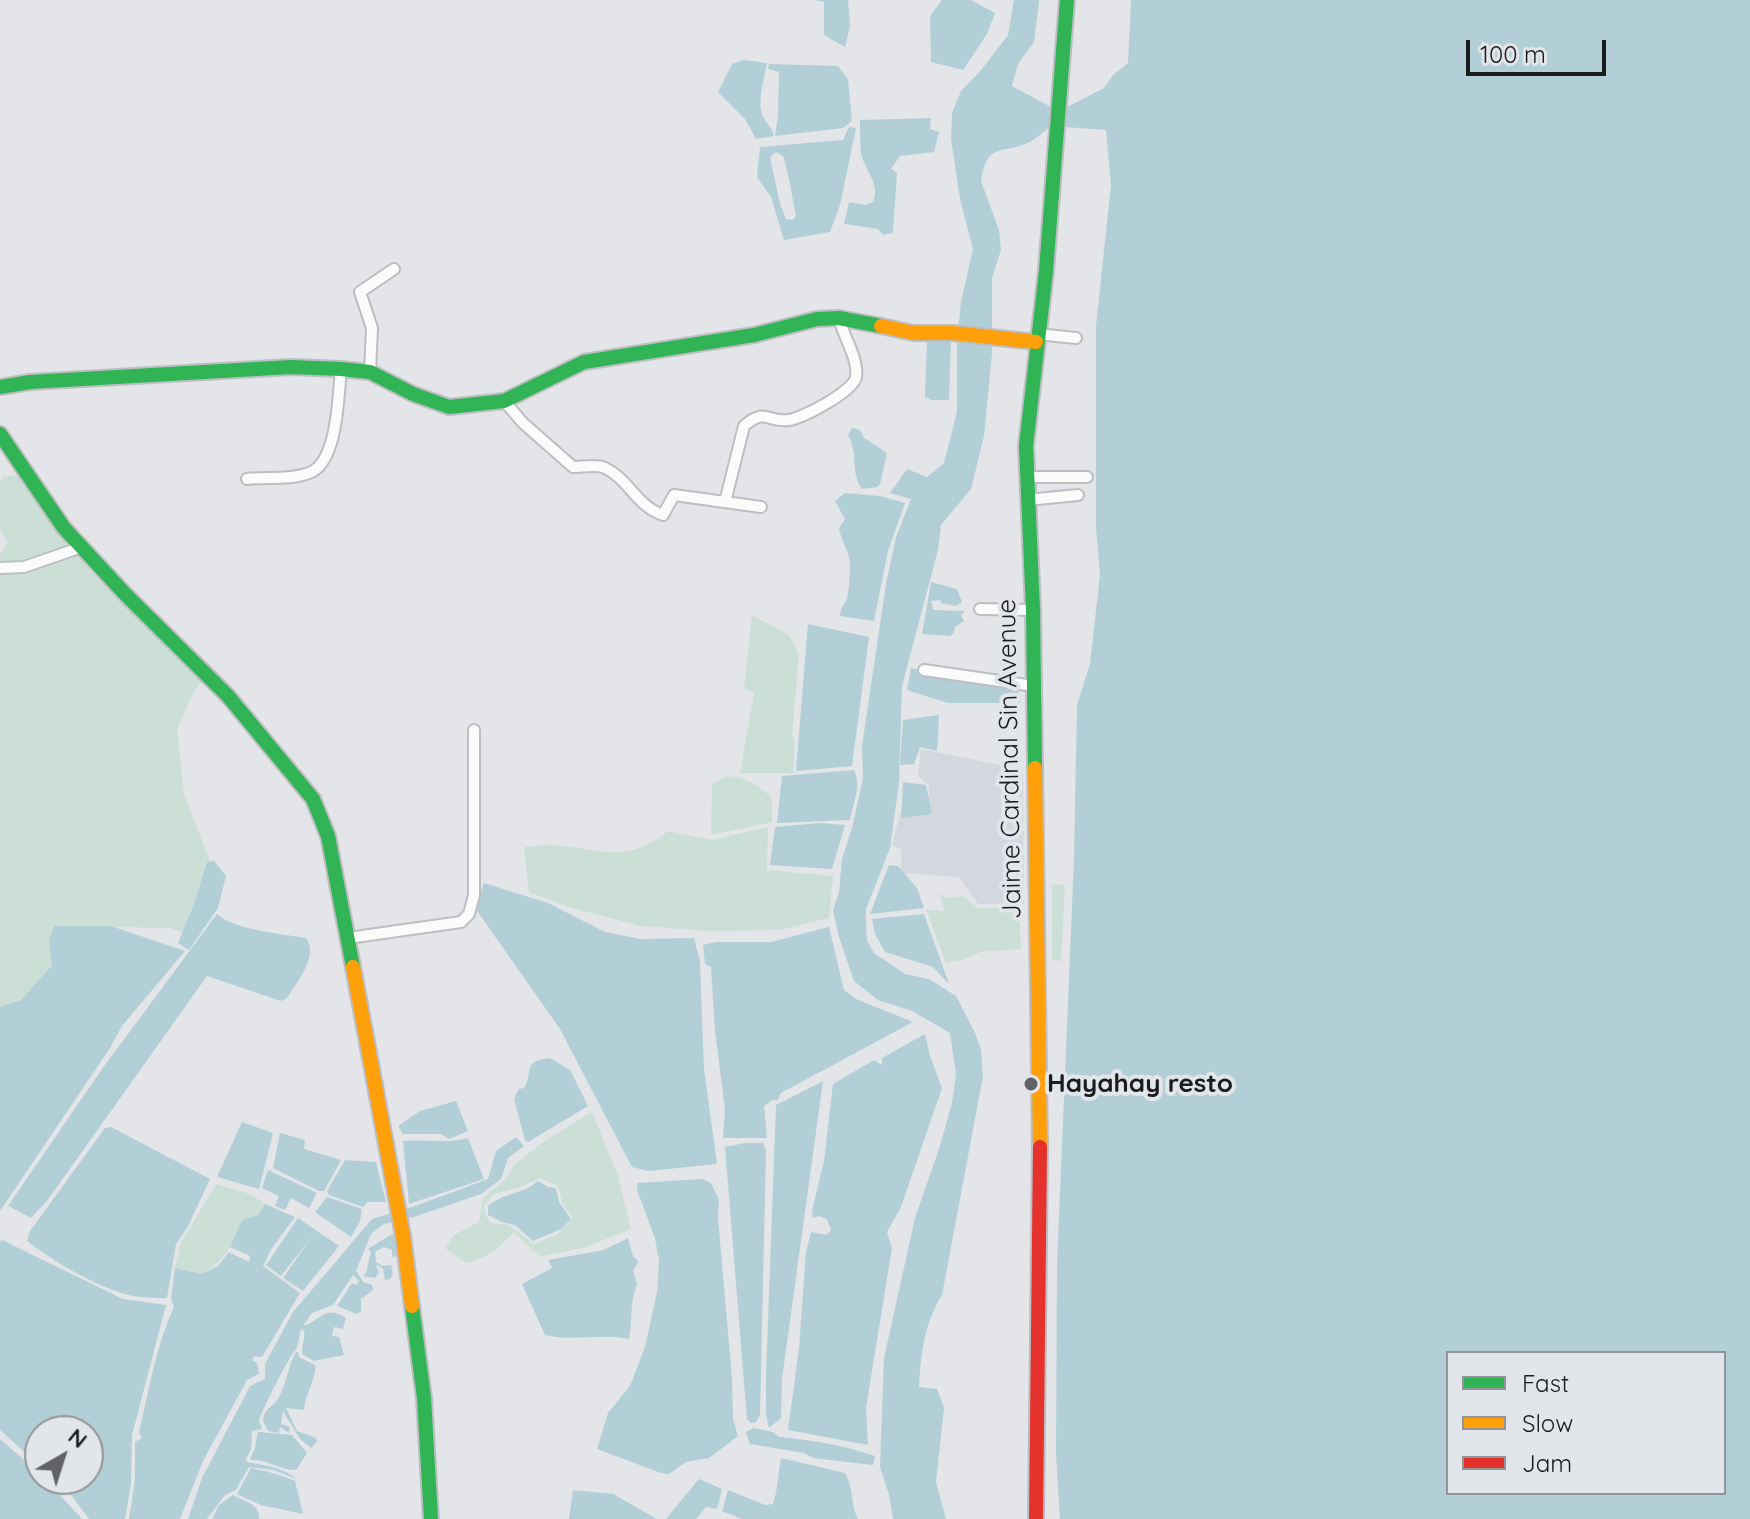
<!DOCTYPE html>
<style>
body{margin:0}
#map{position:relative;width:1750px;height:1519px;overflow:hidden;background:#e3e5e8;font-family:Quicksand,sans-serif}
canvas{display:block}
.legend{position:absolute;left:1446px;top:1351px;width:280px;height:144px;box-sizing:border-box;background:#e2e5e9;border:2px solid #929598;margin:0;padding:10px 14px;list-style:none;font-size:24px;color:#1b1c1e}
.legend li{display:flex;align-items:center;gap:16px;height:40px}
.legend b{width:40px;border:2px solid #929598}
.north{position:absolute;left:24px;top:1415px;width:80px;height:80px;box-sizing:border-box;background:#e2e5e9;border:2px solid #929598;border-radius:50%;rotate:39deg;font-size:22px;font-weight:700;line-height:32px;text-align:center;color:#1b1c1e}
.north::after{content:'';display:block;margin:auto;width:28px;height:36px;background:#616265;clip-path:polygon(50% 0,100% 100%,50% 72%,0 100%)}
.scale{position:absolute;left:1466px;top:40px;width:140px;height:36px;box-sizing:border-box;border:4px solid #1b1c1e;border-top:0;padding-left:10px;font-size:24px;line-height:28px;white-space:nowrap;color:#1b1c1e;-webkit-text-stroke:6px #e2e5e9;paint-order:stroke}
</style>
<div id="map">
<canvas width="1750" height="1519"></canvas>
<ul class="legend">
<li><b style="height:10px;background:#30b455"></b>Fast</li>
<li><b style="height:10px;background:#ff9f0a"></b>Slow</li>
<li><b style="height:10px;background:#e5322d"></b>Jam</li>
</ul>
<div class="north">N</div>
<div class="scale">100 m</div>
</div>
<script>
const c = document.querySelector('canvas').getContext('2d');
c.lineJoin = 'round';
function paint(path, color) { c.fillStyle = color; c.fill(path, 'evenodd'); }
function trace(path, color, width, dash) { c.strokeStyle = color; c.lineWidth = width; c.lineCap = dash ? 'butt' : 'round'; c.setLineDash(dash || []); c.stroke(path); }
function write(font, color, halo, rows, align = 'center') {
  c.font = font + ' Quicksand,sans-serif'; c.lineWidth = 8; c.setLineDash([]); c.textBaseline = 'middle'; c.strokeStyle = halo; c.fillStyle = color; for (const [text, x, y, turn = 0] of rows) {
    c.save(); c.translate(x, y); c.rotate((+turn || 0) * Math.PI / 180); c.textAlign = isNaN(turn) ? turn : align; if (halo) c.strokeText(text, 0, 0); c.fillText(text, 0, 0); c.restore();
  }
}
paint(new Path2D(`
 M921 749 1014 768 1023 775 1024 904H978L959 877 901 873V849L892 845 900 814 929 810V786L918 776Z`), '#d3d8df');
paint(new Path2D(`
 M28 475 201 682 191 697 177 729 184 793 213 870 186 933 170 928 54 926 49 939 52 964 25 998 0 1007V554L8 542 0 529V482L4 476Z
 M752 615 789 635 799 654 792 735 795 741 793 773H740L754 693 744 688Z
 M727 776C747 777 758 785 772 798V822L711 835 712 784Z
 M768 827 767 870 833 876 829 918 780 930 708 931 641 926 572 908 529 892 524 847C532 847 541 845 549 845 598 846 622 868 668 831L712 840Z
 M1052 884 1065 885 1061 961 1052 960Z
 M939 894 948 898 963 896 978 908H1019L1021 949 980 952 963 960 946 963 926 910 945 911Z
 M592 1112 618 1176 631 1229 586 1247 540 1257 514 1232C499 1248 488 1258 466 1263L445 1248 454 1235 479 1222 483 1198 506 1179 514 1165 543 1142ZM540 1178 558 1186 562 1202 572 1218 558 1234 534 1244 509 1225 491 1223 486 1216 484 1205 494 1194 520 1187Z
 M216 1184 250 1194 265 1204 258 1215 242 1220C230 1246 228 1260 201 1274L175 1268 181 1243Z`), '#ccdfd7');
paint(new Path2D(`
 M813 0H848L850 26 845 47 824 35V2Z
 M942 0H971L995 13 987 34 963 70 931 62 930 16Z
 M1014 0H1039V2L1034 42 1018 64 1012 86 1051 107 1069 106 1104 88 1113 75 1128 63 1131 0H1750V1519H1060L1056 1453 1057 1264 1074 858 1077 705 1090 664 1100 575 1096 527V326L1111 185 1106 130 1051 126C1043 132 1034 141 1025 144 998 154 987 144 981 181L999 230 1001 250 992 278V354L984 436 971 489 941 525 938 550 902 686 899 783 890 848 866 909V926L867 940 874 953 905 974 929 979 956 996 975 1033 981 1050 983 1076 942 1295C924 1324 921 1353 919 1387L937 1389 944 1408 936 1482 946 1519H893L889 1495 880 1467 884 1358 915 1218 940 1146 952 1103 956 1074 950 1033 912 1011 878 1000 854 981 839 937 833 910 839 892 842 859 852 828 863 778 862 746 886 584 896 537 911 499 890 493 907 469 927 477 944 463 957 412V342L961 302 973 249 960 199 951 139 952 113 961 91 982 69 1008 35ZM1448 1353H1724V1493H1448Z
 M744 60 767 63C764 79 756 104 764 118 768 126 772 127 774 136L756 139 745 119 718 92 732 64Z
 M769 64 838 66 848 79 852 121 843 128 775 136 778 117 779 72 768 69Z
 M931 118 930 129 939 132 934 152 900 156 891 169 897 173 893 233 883 235 878 229 844 224 849 202 866 205 873 202C881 183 864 170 861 153 860 142 860 130 860 120Z
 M849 127 856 128 840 205 830 232 784 240 771 197 757 177 760 147 843 140ZM776 152 783 156C789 174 792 197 796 216L793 220 786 219 780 204 770 157Z
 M927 339H951L949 400H931L925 397Z
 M852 428 860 430 864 438 887 453 880 484 877 487 862 489C849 469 860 458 848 435Z
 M845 493 880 496 905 503 888 551 874 621 840 616C840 607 845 605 847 598 849 589 850 575 850 565 850 552 841 542 839 528L845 519 835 501Z
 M931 582 957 589 962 602 956 606 941 603 940 600 931 601 933 610 965 611 961 615 964 621 955 627 954 633 950 636 922 634Z
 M808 624 869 637 852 766 796 771Z
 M911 668 965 683 1018 684 1020 703H948L907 690Z
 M939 715 937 751 920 747 914 764 900 765 903 720Z
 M854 770C862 786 853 803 850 820L777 823 782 776Z
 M903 782 926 785 932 814 901 818Z
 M820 823 845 825 832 869 770 865 775 827Z
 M214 861 226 876 218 908 189 950 178 943 194 904 207 862Z
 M889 865 898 866 917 888 924 908 870 914Z
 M484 883 548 903 605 932 640 939 694 938 700 962 704 1069 717 1164 648 1171 632 1167 560 1029 475 908Z
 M217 914C234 930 283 934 306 938 319 957 297 981 287 998L281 1001 207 976 47 1201 31 1218 8 1206 102 1069Z
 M924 914 949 984 933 967 885 952 875 934 872 919Z
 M54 926H111L185 951 122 1026 110 1048 0 1211V1007L21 1000 52 965 49 939Z
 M829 927 844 990 856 999 913 1022 781 1093 778 1100H773L764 1106 767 1138H723L725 1109 715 1031 711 967 705 964 703 945 716 942H771Z
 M925 1034 930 1056 942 1088 901 1207 887 1232 892 1248 866 1408 868 1445 788 1430 799 1348 806 1252 811 1232 827 1235 831 1230 827 1219 819 1216 813 1218 812 1211 824 1161 833 1084 874 1060 882 1065V1058Z
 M550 1058 570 1070 588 1106 528 1142 525 1140 514 1099 518 1090 525 1087C533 1068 523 1062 550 1058Z
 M823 1081 782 1379 781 1418 769 1428 766 1415V1375L776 1105Z
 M456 1101 468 1131 449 1139 441 1134H403L398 1126 420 1111Z
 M242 1122 273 1133 259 1189 217 1177Z
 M111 1127 210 1179 188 1226 176 1244 167 1298C155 1298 141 1298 129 1295 94 1286 55 1262 27 1241L30 1231 105 1128Z
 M280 1133 305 1140 304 1149 341 1160 324 1191H319L273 1168Z
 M516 1137 524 1146 508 1158 501 1179 481 1194 414 1217 384 1224 371 1234 356 1271 363 1282 372 1285 373 1290 361 1299V1311L357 1314 337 1306 352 1283 356 1285 359 1281 353 1275 333 1305 312 1313 303 1326C319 1323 324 1303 346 1318L343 1329 334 1327 332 1336 339 1337 344 1355 314 1361 303 1355C300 1347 306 1340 304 1331L301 1329 297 1348C290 1354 262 1410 259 1421L262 1429 252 1431 251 1450 246 1459 247 1462C264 1465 284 1468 297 1479L273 1470 249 1467 236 1490 225 1495 207 1519H188L202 1478 250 1386 265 1379V1364L293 1312 372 1219 418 1205 488 1179 496 1151Z
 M468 1138 484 1179 409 1204 403 1141C426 1139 446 1144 468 1138Z
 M745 1143H763L766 1151 760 1415 756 1422 751 1423 747 1419 745 1395 725 1147Z
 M345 1160 376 1162 386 1202H368L363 1207 329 1195 327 1191Z
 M268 1170 317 1193 309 1208 291 1198 285 1210 275 1206 279 1196 262 1188Z
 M702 1179 711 1183 719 1200 718 1218 732 1378 733 1419 738 1436 709 1458 686 1462 669 1474 661 1473 597 1449 608 1413 630 1386 645 1347 657 1292 659 1261 655 1238 637 1190 638 1183Z
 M538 1181 548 1187 556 1188 559 1202 571 1219 561 1229 533 1241 515 1225 502 1222 488 1215V1206C505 1192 522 1195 538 1181Z
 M327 1197 362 1209 360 1221 351 1237 315 1212Z
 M265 1204 295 1217 272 1248 263 1266 300 1293 262 1357 254 1356 252 1360 257 1363 259 1374 247 1380 203 1461 180 1519H129L135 1479V1442L142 1438 139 1432C149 1390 156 1346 174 1307L171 1299 175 1268 201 1274 218 1266 229 1252 249 1262 250 1256 230 1247 242 1220 258 1215Z
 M298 1218 339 1246 303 1291 283 1278 313 1235 281 1276 266 1265Z
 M392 1234 396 1236 398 1256 392 1257V1250L384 1247 375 1252 376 1262 382 1266 391 1265 393 1274 390 1279 385 1280 383 1269 378 1265 376 1266 379 1273 375 1278 363 1276 366 1273 371 1252 368 1249Z
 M628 1238 633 1256 639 1262 633 1270 637 1284C629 1306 633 1317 629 1339 601 1333 573 1342 545 1335L522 1284 552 1268 548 1260 604 1250Z
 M2 1240 123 1299 166 1305 132 1435 131 1484 125 1519H89L72 1496 54 1479H88V1431H40V1466L0 1430V1242Z
 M298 1352 299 1357 315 1365C317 1377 305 1395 304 1410L286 1408 297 1431 316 1438 317 1442 311 1448 300 1439 283 1411 281 1424 290 1427 289 1433 280 1427 279 1433 268 1431 263 1421C264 1408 272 1408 278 1399 286 1385 288 1368 295 1353Z
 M753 1428 773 1432 779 1437C812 1440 843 1445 875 1456L873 1465 813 1458 804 1453 750 1444 746 1432Z
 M258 1432 292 1435 307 1453 296 1470C280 1470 267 1459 252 1460L250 1459 255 1448Z
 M0 1439 40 1474V1479H45L82 1519H0Z
 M781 1458 845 1473C854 1487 850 1504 858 1519H742L722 1511 728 1490 765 1505 773 1504C778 1489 778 1474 781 1458Z
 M251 1468C267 1471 280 1475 295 1481L303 1514 261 1505 237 1494Z
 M699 1479 722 1489 717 1509 706 1507 696 1519H666Z
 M573 1490 613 1494 657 1519H569Z
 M233 1495C244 1502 260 1503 259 1519H212L219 1505Z`), '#b2cfd7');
const street = new Path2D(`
 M1037 334 1076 338
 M370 372 372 328 360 292 394 269
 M504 401 523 423 573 467C582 467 597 464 605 468 629 479 636 506 663 515L674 495 761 507
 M1026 477H1087
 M247 479C266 477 291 480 309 473 338 463 338 396 341 369
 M1027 500 1078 495
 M725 502 744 426C765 407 768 423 789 420 803 418 854 391 856 377 859 359 843 336 839 318
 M0 568 24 567 82 547
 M980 609 1033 610
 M924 670 1034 686
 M348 938 461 922 469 914 474 895V730`);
const fast = new Path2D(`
 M0 387 30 382 291 367 341 369 370 372 413 394 449 407 504 401 584 362 754 335 817 319 839 318 881 326
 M0 434 64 528 126 595 228 696 313 799 328 836 353 967
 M1035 768 1033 610 1026 446 1046 271 1067 0
 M412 1306 424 1398 431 1519`);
const slow = new Path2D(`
 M881 326 914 333H953L1036 342
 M1035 768 1040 1147
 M353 967 403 1236 412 1306`);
const jam = new Path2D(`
 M1036 1519 1040 1147`);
trace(street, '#bdbec1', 14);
trace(fast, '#bdbec1', 18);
trace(slow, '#bdbec1', 18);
trace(jam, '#bdbec1', 18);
trace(street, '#fbfbfc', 10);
trace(fast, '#30b455', 14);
trace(slow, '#ff9f0a', 14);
trace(jam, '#e5322d', 14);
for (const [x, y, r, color] of [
 [1031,1084,8,"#616265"]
]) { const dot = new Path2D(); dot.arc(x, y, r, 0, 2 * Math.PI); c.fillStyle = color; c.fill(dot); trace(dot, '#e2e5e9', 3); }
write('26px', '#1b1c1e', '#e2e5e9', [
 ["Jaime Cardinal Sin Avenue",1010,759,-91]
]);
write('bold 26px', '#1b1c1e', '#e2e5e9', [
 ["Hayahay resto",1047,1084]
], 'left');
</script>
